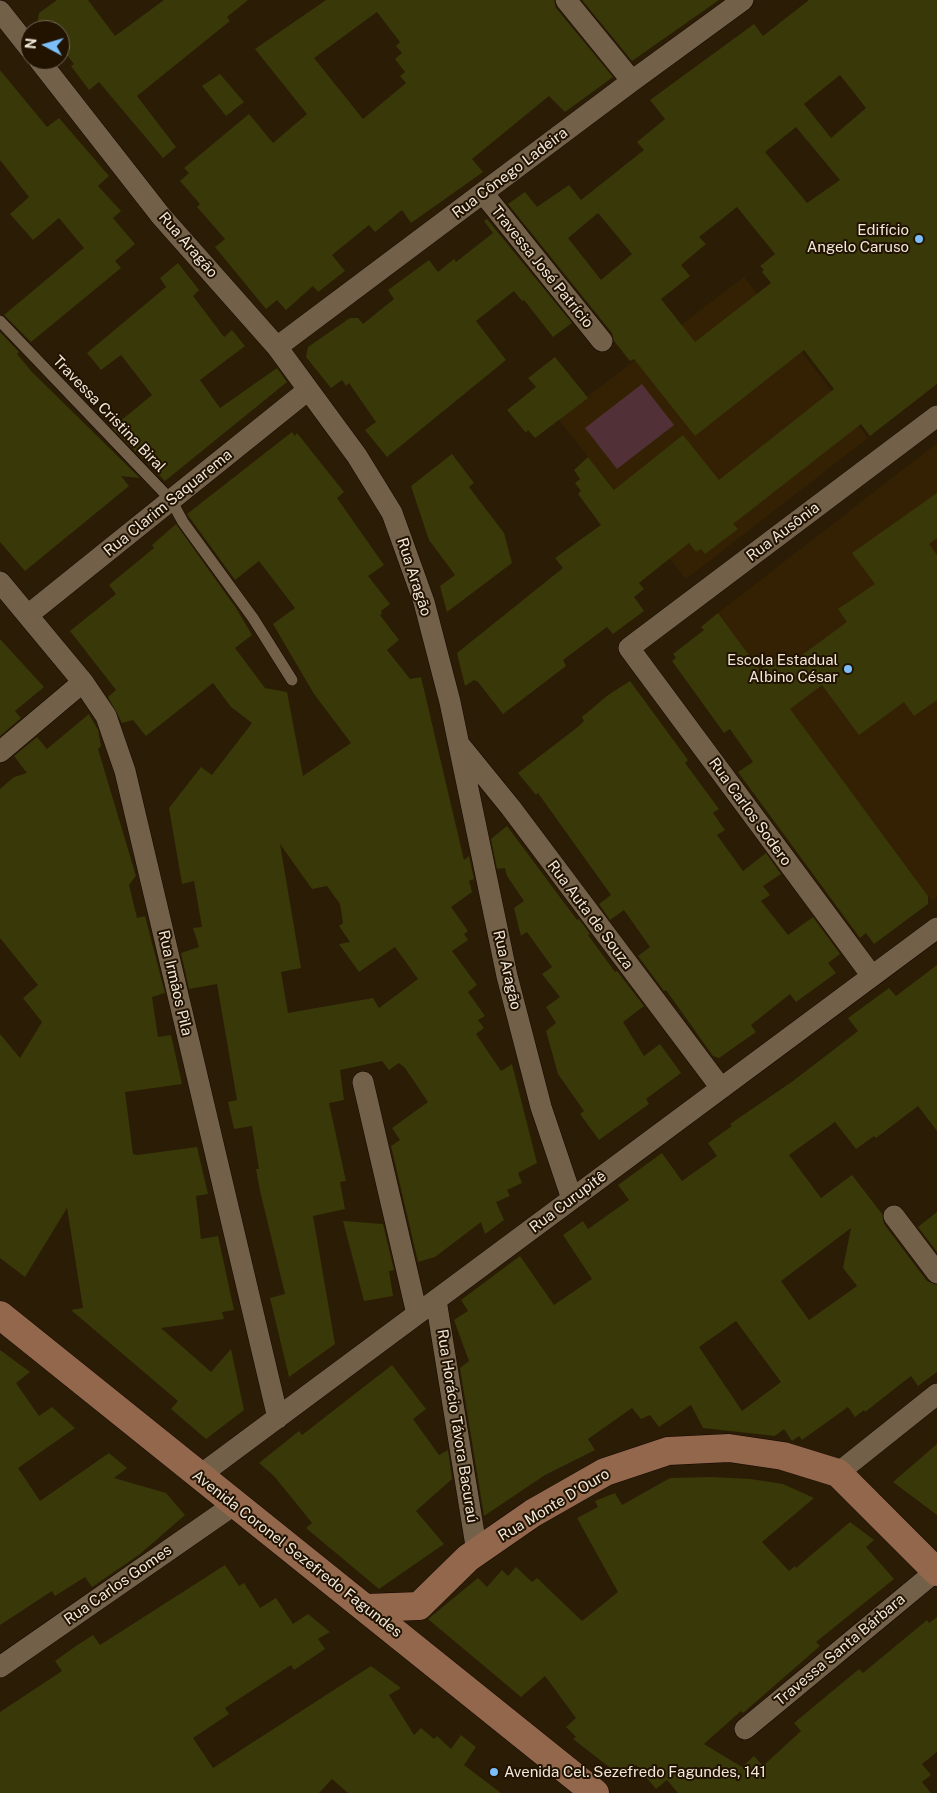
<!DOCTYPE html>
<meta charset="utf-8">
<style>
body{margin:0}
#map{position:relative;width:937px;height:1793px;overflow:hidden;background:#2b1c06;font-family:"Public Sans",sans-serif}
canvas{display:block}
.north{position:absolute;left:20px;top:20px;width:50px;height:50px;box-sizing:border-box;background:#211300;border:1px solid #746857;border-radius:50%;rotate:276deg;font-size:14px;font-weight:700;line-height:20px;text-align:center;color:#f1e7da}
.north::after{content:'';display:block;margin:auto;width:18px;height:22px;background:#7cbef9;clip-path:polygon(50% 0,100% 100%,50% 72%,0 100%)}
</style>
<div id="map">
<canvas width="937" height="1793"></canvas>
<div class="north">N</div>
</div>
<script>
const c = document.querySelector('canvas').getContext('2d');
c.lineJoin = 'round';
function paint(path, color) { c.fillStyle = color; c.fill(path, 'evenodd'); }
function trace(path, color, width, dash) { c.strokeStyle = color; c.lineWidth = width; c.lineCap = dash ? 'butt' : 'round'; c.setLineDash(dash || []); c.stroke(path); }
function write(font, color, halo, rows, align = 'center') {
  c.font = font + ' "Public Sans",sans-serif'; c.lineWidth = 4; c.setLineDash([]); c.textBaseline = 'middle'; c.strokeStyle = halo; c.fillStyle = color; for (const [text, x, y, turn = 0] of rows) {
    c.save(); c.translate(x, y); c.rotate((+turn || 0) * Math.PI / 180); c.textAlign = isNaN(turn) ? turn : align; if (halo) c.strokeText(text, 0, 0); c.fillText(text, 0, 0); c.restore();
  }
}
paint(new Path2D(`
 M744 277 868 438 686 579 558 419Z
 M937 443V898L932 901 718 613Z`), '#342103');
paint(new Path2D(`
 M642 384 674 425 617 469 585 428Z`), '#523038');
paint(new Path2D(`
 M57 0H88L115 36 164 0H248L227 17 230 21 137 96 176 147 163 158 99 82 89 90 71 66 74 64 60 46V30H36L39 13Z
 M326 0H554L556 8 613 77 565 112 549 96 472 159 483 172 411 223 402 210 375 232 369 225 332 255 345 271 318 292 313 286 286 310 277 300 266 309 215 247 225 239 197 207 200 204 180 181 189 173 184 168 249 114 273 143 307 114 255 49ZM377 12 400 42 396 46 402 53 395 59 405 72 400 76 406 83 363 119 314 58Z
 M582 0H719L632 61Z
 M809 0H937V384L870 436 861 424 733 524 738 529 705 554 701 549 696 552 689 543 639 583 644 589 634 597 644 611 613 634 607 627 563 660 566 666 503 714 478 682 474 680 465 686 457 653 563 568 555 558 601 525 578 494 581 491 575 483 580 479 574 470 588 457 614 490 683 435 719 480 834 389 804 350 695 436 634 359 630 361 614 341 612 333 508 204 525 192 537 207 569 185 581 200 644 150 637 142 665 119 650 100 754 24 763 36ZM840 75 866 108 831 138 804 104ZM796 127 840 180 807 203 765 152ZM737 207 775 254 760 266 764 270 762 272 771 283 695 342 661 299 690 276 681 265 706 244 699 237ZM598 213 632 254 601 280 568 238Z
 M0 70 47 127 59 118 109 176 98 186 121 211 113 218 135 244 115 261 121 268 31 342 4 315 84 248 59 218 33 240 10 214 29 197 0 160Z
 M220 74 244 102 226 116 202 86Z
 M487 219 572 323 553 337 524 300 522 301 514 291 476 321 506 360 387 457 365 430 376 422 349 383 346 386 342 380 331 388 306 357 308 347 350 318H358L363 324 394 299 388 290 429 260 438 272 454 259 456 262 493 233 484 221Z
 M178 263 199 290 193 296 224 337 232 330 245 346 200 380 220 408 277 368 287 382 165 481 112 428 152 395 121 355 101 370 87 353 166 287 160 278Z
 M0 332 19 352 17 354 32 372 140 478 121 476 129 486 25 571 0 542Z
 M555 357 588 398 535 438 528 430 526 433 507 410 536 387 528 378Z
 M292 432 295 436 297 433 344 492 337 498 384 565 368 576 390 604 381 611 382 614 380 615 399 640 387 650 410 679 421 677 464 860 469 856 474 879 469 881 472 892 451 907 468 931 464 934 468 940 452 951 477 985 468 992 485 1016 478 1020 484 1028 476 1034 501 1071 512 1064 537 1163 518 1173 522 1183 507 1190 510 1196 496 1202 504 1220 485 1234 481 1222 435 1257 418 1262 391 1146 400 1140 392 1128 428 1102 405 1068 399 1063 389 1070 382 1061 340 1070 344 1100 329 1103 346 1181 340 1182 345 1209 313 1216 335 1344 289 1377 270 1298 285 1294 260 1191 256 1169H259L252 1126 234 1129 228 1102 237 1100 217 984 189 989 181 953 199 947 193 928 202 927 194 881 182 884 169 808 201 767 212 775 252 723 231 707 213 683 146 736 133 720 122 723 108 697 116 690 70 631 116 594 109 585 154 548 152 545 176 524 236 608 252 635 235 648 265 688 287 692 303 776 351 743 314 694 273 624 295 608 259 561 235 580 187 514ZM280 844 312 889 327 886 340 904 343 923 339 926 350 942 339 944 359 972 395 947 418 979 379 1008 373 998 288 1013 281 972 301 968Z
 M452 454 474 483 469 487 504 533 512 563 447 612 440 586 455 575 429 540 411 486Z
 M937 493V538L929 544 937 555V700L914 716 904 702 859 735 822 685 790 709 928 896V904L874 944 866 933 860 938 738 772 753 762 730 729 724 733 672 661 676 658 673 654 704 630 701 627 718 613 760 670 779 656 787 666 847 622 838 609 875 584 852 553Z
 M0 639 44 687 15 711 21 718 0 736Z
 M630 681 688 760 685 763 719 809 713 813 725 830 717 835 743 871 766 853 781 874 763 886 770 895 761 901 788 935 813 917 840 954 828 963 836 973 796 1002 790 994 751 1025 756 1032 719 1058 713 1056 666 990 664 991 638 956 650 947 624 910 610 920 599 904 611 895 538 793 536 795 518 773 579 726 584 721 582 717 608 695Z
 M89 714 98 730 101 746 98 749 136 876 129 885 137 918 145 916 165 993 152 997 158 1037 171 1035 182 1084 125 1092 133 1154 137 1155 197 1147 208 1194 196 1196 201 1239 218 1236 234 1310 222 1312 224 1319 161 1328 211 1372 231 1349 244 1410 206 1439 171 1409 178 1401 71 1310 83 1308 67 1208 25 1277 0 1258V1034L20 1058 42 1022 23 998 38 985 0 938V789L14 777 27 773 14 756 37 737 47 749Z
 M507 826 577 920 579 919 590 934 588 935 615 972 617 971 644 1006 623 1022 644 1056 660 1044 681 1073 646 1099 649 1104 599 1140 580 1114 584 1111 558 1074 546 1031 556 1023 546 1007 560 997 542 974 552 967 527 932 521 936 514 908 524 901 507 876 505 868 497 869 491 839Z
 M937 965V1131L918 1106 876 1138 874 1136 856 1149 835 1122 789 1155 821 1198 852 1175 882 1214 884 1224 927 1281 937 1285V1372L918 1386 911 1376 865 1412 864 1410 855 1417 848 1407 802 1440 799 1436 792 1441 784 1429 775 1436 703 1428 691 1405 659 1427 650 1415 641 1419 632 1408 588 1439 595 1450 545 1475 484 1516 460 1368 469 1361 454 1320 468 1311 461 1300 520 1256 554 1305 592 1279 563 1235 583 1221 588 1229 629 1200 618 1185 662 1153 682 1181 717 1156 708 1143 732 1126 730 1124 793 1081 858 1031 848 1018 889 988 896 996ZM851 1228 843 1268 857 1286 809 1320 781 1281ZM736 1321 781 1382 742 1411 699 1347Z
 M937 1212V1252L918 1227Z
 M343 1221 383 1224 394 1270 389 1271 393 1296 364 1301Z
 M0 1350 30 1372 16 1383 39 1416 52 1407 75 1428 18 1468 40 1501 109 1453 127 1468 114 1478 166 1493 185 1515 140 1554 92 1587 85 1577 55 1596 52 1591 0 1625Z
 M392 1365 426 1409 413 1419 439 1455 448 1450 452 1479 416 1511 444 1544 379 1589 306 1528 312 1523 274 1476 259 1463 299 1431 302 1435Z
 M937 1444V1515L893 1482Z
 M711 1477 751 1479 783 1484 814 1498 762 1542 789 1571 795 1566 796 1568 850 1522 874 1540 866 1547 894 1579 816 1642 820 1646 743 1713 741 1711 704 1744 742 1767 754 1756 763 1766 801 1731 794 1723 859 1669 863 1673 927 1620 929 1623 937 1617V1752L922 1764 931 1775 922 1782 931 1793H678L667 1780 656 1789 636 1765 622 1777 573 1739 576 1737 566 1727 576 1718 545 1676 521 1697 428 1619 478 1578 487 1587 502 1570 508 1576 516 1567 532 1582 537 1578 582 1621 618 1592 577 1518 598 1507 595 1501 615 1493 622 1505 670 1478Z
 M225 1565 239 1586 244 1583 260 1608 276 1598 293 1624 308 1614 330 1632 318 1639 325 1649 294 1670 291 1665 225 1708 229 1714 193 1738 213 1768 371 1666 401 1688 389 1695 414 1735 421 1728 434 1739 437 1736 451 1749 461 1735 476 1747 464 1765 501 1793H348L332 1779 319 1793H0V1712L62 1671 55 1661 76 1646 93 1635 100 1645Z`), '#393808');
const service = new Path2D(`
 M0 321 171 500 183 522 253 618 292 680`);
const minor = new Path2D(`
 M566 0 632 81
 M0 11 30 49
 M39 60 161 216 277 347 357 456 392 513 424 602 450 702 507 976 541 1107 572 1199
 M483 193 602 341
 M277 347 632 81 743 0
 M0 582 83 682 106 716 125 771 278 1418
 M28 615 308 390
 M459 744 511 808 721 1088
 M0 752 83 682
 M872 976 629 648 937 416
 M363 1082 417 1314
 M894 1216 937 1273
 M436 1300 477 1552
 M838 1473 937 1394
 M199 1476 937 928
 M0 1667 235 1504
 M745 1729 936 1571`);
const secondary = new Path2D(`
 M0 1315 595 1793
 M366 1608 419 1606 468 1558 533 1513 605 1472 668 1451 729 1448 783 1456 838 1473 937 1572`);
trace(service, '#130600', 12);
trace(minor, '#130600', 22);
trace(secondary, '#130600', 29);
trace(service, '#726049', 11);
trace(minor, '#726049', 21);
trace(secondary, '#92674c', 28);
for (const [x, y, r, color] of [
 [919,239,5,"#7cbef9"],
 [848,669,5,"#7cbef9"],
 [494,1772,5,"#7cbef9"]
]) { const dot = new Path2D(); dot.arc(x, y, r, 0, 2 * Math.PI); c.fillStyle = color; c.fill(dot); trace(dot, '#211300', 2); }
write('15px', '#f1e7da', '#211300', [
 ["Rua Cônego Ladeira",510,173,-37],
 ["Rua Aragão",188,245,49],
 ["Travessa José Patrício",542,267,51],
 ["Travessa Cristina Biral",109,414,46],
 ["Rua Clarim Saquarema",168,503,-39],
 ["Rua Ausônia",783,532,-37],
 ["Rua Aragão",414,577,72],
 ["Rua Carlos Sodero",750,812,54],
 ["Rua Auta de Souza",590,915,53],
 ["Rua Aragão",507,970,77],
 ["Rua Irmãos Pìla",175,983,77],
 ["Rua Curupitê",568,1202,-37],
 ["Rua Horácio Távora Bacuraú",457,1426,81],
 ["Rua Monte D'Ouro",554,1505,-31],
 ["Avenida Coronel Sezefredo Fagundes",297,1554,38],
 ["Rua Carlos Gomes",118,1585,-35],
 ["Travessa Santa Bárbara",840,1650,-40]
]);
write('15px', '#f1e7da', '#211300', [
 ["Edifício",909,230],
 ["Angelo Caruso",909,247],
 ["Escola Estadual",838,660],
 ["Albino César",838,677],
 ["Avenida Cel. Sezefredo Fagundes, 141",504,1772,"left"]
], 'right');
</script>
